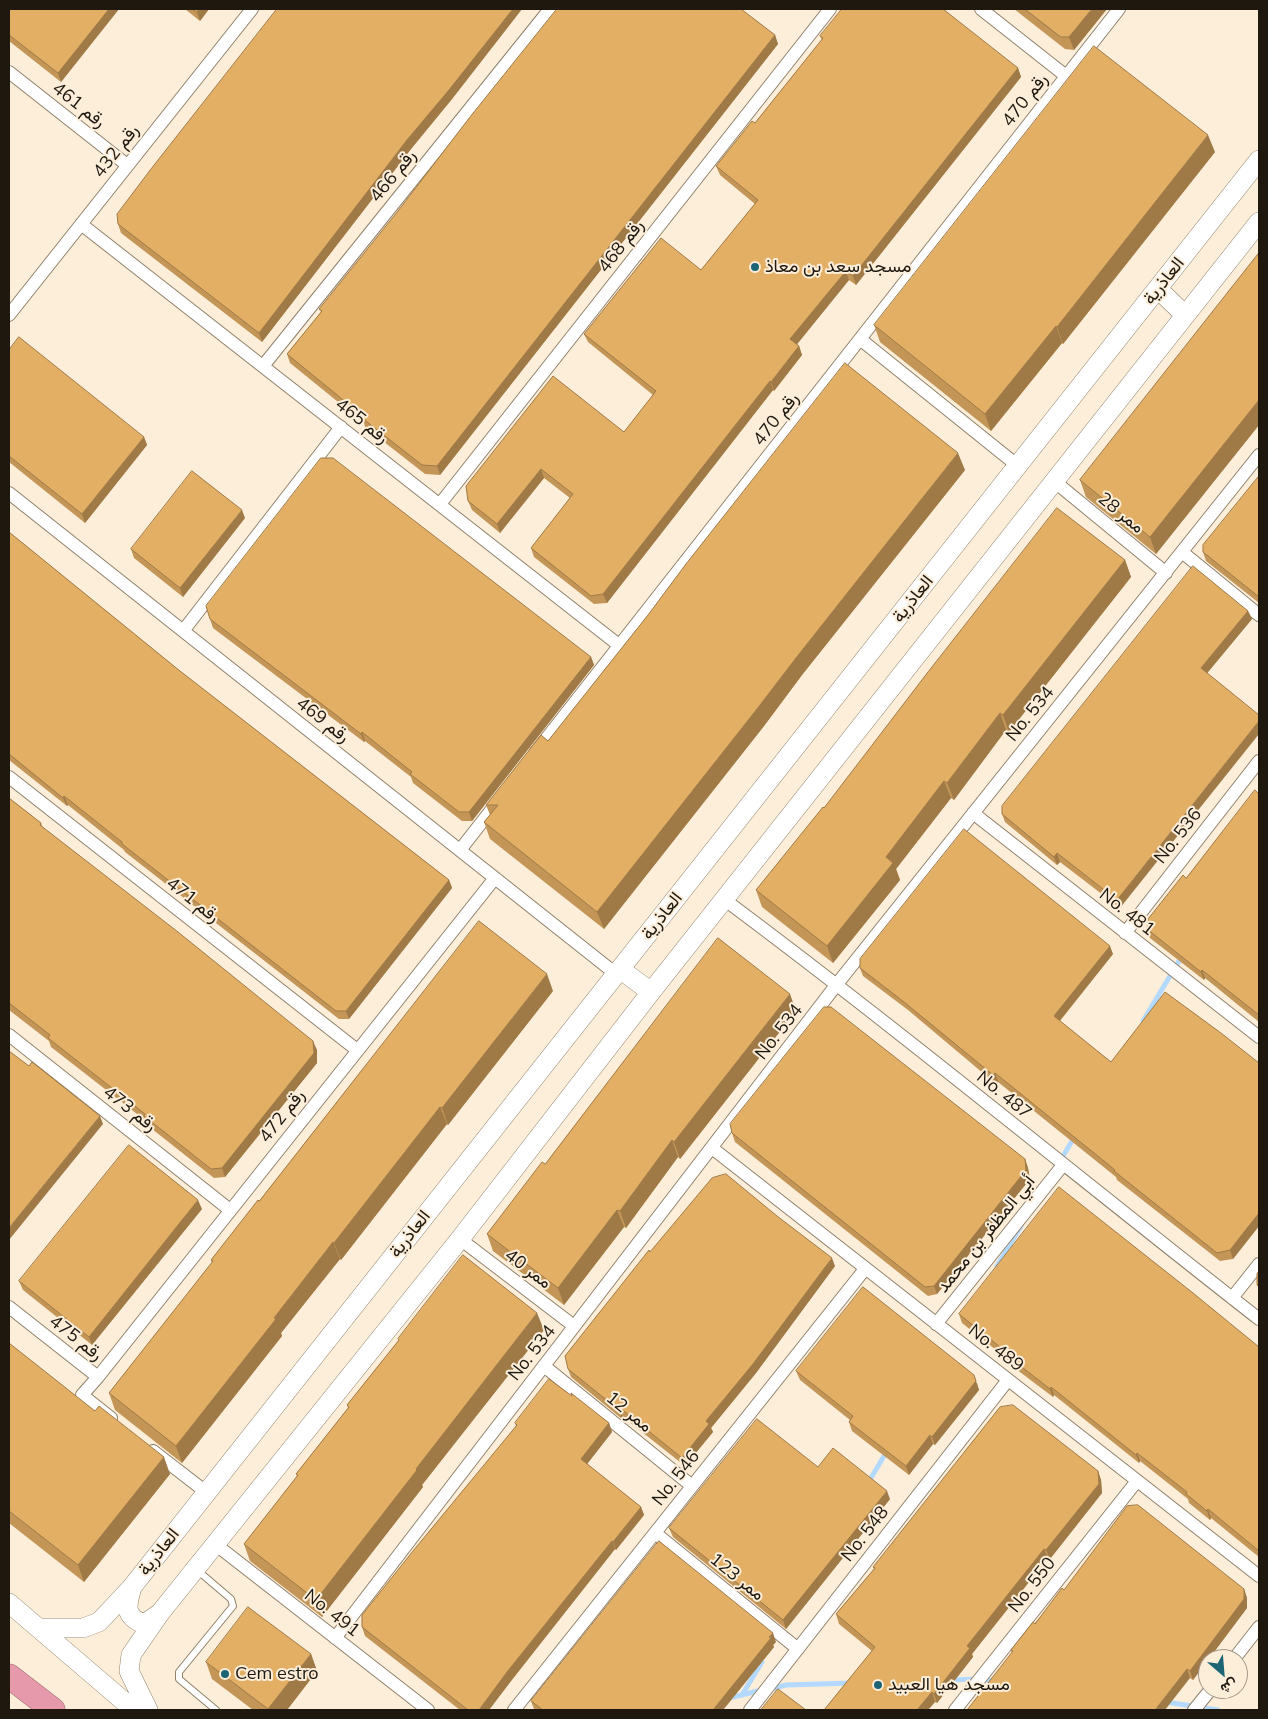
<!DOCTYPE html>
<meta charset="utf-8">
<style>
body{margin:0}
#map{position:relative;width:1268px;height:1719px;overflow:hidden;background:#fdeeda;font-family:Mulish,Vazirmatn,sans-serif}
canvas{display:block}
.frame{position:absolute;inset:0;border:10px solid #1e180f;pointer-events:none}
.north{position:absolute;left:1198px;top:1649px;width:50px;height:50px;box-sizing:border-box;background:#fdeeda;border:1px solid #a49889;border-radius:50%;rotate:153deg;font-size:14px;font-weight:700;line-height:20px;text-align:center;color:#1e180f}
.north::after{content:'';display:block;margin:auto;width:18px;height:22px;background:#1d6474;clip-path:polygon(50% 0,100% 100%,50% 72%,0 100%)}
</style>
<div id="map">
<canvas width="1268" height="1719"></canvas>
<div class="frame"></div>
<div class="north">ش</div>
</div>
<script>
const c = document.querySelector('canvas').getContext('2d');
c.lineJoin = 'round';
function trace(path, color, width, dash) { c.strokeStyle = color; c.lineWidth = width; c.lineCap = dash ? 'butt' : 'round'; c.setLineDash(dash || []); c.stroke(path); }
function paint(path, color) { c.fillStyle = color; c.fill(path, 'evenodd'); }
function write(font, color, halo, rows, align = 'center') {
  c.font = font + ' Mulish,Vazirmatn,sans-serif'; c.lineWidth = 4; c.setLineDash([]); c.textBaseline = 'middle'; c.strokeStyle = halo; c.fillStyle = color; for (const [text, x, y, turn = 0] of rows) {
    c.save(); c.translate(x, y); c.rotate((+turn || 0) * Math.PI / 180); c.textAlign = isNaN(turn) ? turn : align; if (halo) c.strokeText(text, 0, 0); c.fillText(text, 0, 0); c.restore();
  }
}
trace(new Path2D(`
 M1143 1021 1182 956
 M1060 1161 1075 1136
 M997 1266 1021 1226
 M868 1483 887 1451
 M950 1680 979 1679 997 1681
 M771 1689 786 1685 852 1683
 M742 1695 762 1662
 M729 1698 762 1690
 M1166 1702 1218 1710`), '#b3d9ff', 5);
const lane = new Path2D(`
 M197 1570 231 1599 233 1606 179 1672V1679L216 1710`);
const street = new Path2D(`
 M981 9 1066 76
 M9 72 127 165
 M81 224 620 646
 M9 315 252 9
 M860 339 1018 466
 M263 366 550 9
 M1054 481 1166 573
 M9 493 616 974
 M440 504 830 9
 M1182 552 1259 615
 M183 631 341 427
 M535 753 1119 9
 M9 777 357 1050
 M973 813 1259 1037
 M460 850 500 799
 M725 900C906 1035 1081 1180 1259 1319
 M1125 933 1259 761
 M9 1035 230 1210
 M712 1148 1259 1576
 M460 1239 574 1326
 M1232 1298 1259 1264
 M9 1307 98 1377 82 1395 111 1418
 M936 1324 1063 1165
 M544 1366 692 1486
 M98 1377 495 878
 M153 1451 206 1492
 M655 1533 798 1649
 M215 1544 428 1710
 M335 1638 837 984 1259 455
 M1234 1659 1259 1627
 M514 1710 865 1269
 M750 1710 1008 1380
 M955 1710 1137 1481
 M1194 1710 1211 1689`);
const secondary = new Path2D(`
 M1158 289 1185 315
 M620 969 651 992
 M132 1587C127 1605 123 1616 144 1624L160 1613
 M9 1603 134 1710
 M39 1628H83L99 1622 132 1587 1259 160
 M148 1710 129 1671 131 1655 160 1613 460 1239 651 992 1259 222`);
const highway = new Path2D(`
 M9 1676 53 1710`);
trace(lane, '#90806a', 8);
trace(street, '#90806a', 14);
trace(secondary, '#90806a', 20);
trace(highway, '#a06c74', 25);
trace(lane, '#fff', 6);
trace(street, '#fff', 12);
trace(secondary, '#fff', 19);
trace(highway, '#e699aa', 24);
paint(new Path2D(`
 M9 9H119L61 82 9 41Z
 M185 9H209L200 21Z
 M277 9H522L452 99 411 149 262 342 121 233 118 224Z
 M1014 9H1107L1074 50 1065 49Z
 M775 35 778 44 440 475 425 474 365 427 364 423 290 363 287 354 321 312 319 309Z
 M820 36 1018 68 1021 77 856 285 849 280 797 344 799 346 802 355 774 391 773 390 607 603 594 604 534 557 531 548 570 498 544 478 500 533 472 510 468 501 624 432 653 395 588 342 584 334 701 270 755 204 720 175 716 166 755 123 822 40Z
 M1215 152 1063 344 1062 343 991 431 880 342 874 325Z
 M1259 253V425L1156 554 1086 497 1080 480Z
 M9 350 144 437 147 445 85 523 9 462Z
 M965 470 802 675 764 726 604 929 490 839 484 822 490 815 486 805 548 741Z
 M1259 476V603L1206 561 1203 552Z
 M245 518 183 597 134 558 131 549Z
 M9 532 180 671 449 880 452 888 349 1019H339L125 852 124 850 68 805 67 806 9 760Z
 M1125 560 1131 577 1009 732 1006 730 954 800 951 798 896 869 900 880 833 963 762 907 756 890 824 808Z
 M1248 611 1252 619 1207 673 1120 908 1060 862 1057 865 1005 822 1002 814Z
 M210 619 591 657 594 665 472 821H462L413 783 411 777 365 741 364 742 213 628Z
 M1259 794V1022L1205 978 1204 980 1150 938 1147 929 1186 878Z
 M9 798 41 823 43 828 317 1050V1063L225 1177 214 1178 147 1125 146 1121 51 1047 49 1041 9 1010Z
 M1113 954 1060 1021 1111 1062 1259 1063V1226L1233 1259 1220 1261 1117 1180 1116 1177 998 1082 996 1084 908 1010 863 976 860 968Z
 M553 991 448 1125 447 1124 341 1260 340 1259 281 1333 282 1336 182 1463 115 1410 109 1393 212 1263 211 1260 259 1201Z
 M796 1011 680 1159 678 1157 626 1228 624 1227 564 1305 493 1251 487 1234 545 1164Z
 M732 1133 1025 1159 1028 1168 1030 1179 937 1294 928 1296 735 1142Z
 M202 1209 92 1345 23 1290 19 1281Z
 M650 1252 835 1266 756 1373 711 1428 713 1432 685 1466 623 1417 622 1419 571 1377 568 1369Z
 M959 1314 1259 1347V1557L1211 1518 1210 1520 1189 1503 1188 1499 1140 1461 1139 1463 1054 1395 1053 1397 1012 1366 1011 1362 962 1323Z
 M544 1330 422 1485 423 1487 322 1617 250 1561 244 1544 297 1476 296 1474 348 1408 347 1405 399 1340 398 1339Z
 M9 1343 170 1474 84 1582 9 1523Z
 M796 1371 977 1383 979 1390 935 1445 933 1444 909 1475 852 1431 849 1422 850 1420 800 1380Z
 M572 1396 609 1423 612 1432 587 1464 641 1507 644 1515 616 1550 615 1549 511 1681 489 1710H460L365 1636 362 1627 516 1426 515 1423Z
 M818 1467 890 1499 786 1629 673 1537 669 1528Z
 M1098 1471 1101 1480 1102 1493 1050 1559 1048 1558 972 1654 973 1657 937 1703 935 1702 928 1710H824L872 1651 839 1624 836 1614 874 1569 873 1567Z
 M1244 1589 1247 1598V1608L1193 1680 1190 1678 1012 1653 1011 1650 1064 1590Z
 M776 1642 773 1645 774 1647 723 1710H536L534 1709 531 1701Z
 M311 1654 317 1671 287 1710H253L212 1679 206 1662Z`), '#c39657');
paint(new Path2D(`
 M109 9H119L61 82 58 73Z
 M199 9H209L200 21 197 12Z
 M513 9H522L452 99 411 149 262 342 259 333 407 140Z
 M1092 9H1107L1074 50 1069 37Z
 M775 35 778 44 440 475 437 466Z
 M1018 68 1021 77 856 285 853 276Z
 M1208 135 1215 152 1063 344 1057 327Z
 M846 271 849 280 794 348 790 339Z
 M1056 326 1062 343 991 431 985 414Z
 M799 346 802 355 774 391 771 382Z
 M770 381 773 390 607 603 603 594Z
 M1259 400V425L1156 554 1150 537Z
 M144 437 147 445 85 523 82 514Z
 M958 453 965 470 802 675 764 726 604 929 597 912 796 658Z
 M541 469 544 478 500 533 497 524Z
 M242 510 245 518 183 597 180 588Z
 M1125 560 1131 577 1009 732 1003 715Z
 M1248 611 1252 619 1204 677 1201 668Z
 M591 657 594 665 472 821 469 812Z
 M1000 713 1006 730 954 800 947 783Z
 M1259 721V734L1120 908 1117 900Z
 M362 732 365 741 364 742 361 734Z
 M944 781 951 798 896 869 900 880 833 963 827 946 886 857Z
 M64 796 68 805 67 806 63 798Z
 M1057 853 1060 862 1057 865 1054 857Z
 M449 880 452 888 349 1019 346 1011Z
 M1110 946 1113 954 1057 1024 1054 1016Z
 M1202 970 1205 978 1204 980 1201 972Z
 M547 974 553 991 448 1125 442 1108Z
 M790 994 796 1011 680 1159 674 1142Z
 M313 1041 317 1050V1063L225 1177 222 1168Z
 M995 1073 998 1082 996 1084 993 1075Z
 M440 1107 447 1124 341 1260 334 1243Z
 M100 1116 103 1124 9 1240V1228Z
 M672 1140 678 1157 626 1228 620 1211Z
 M1025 1159 1028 1168 1030 1179 937 1294 934 1286Z
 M198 1200 202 1209 92 1345 89 1337Z
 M617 1210 624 1227 564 1305 558 1288Z
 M1259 1213V1226L1233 1259 1230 1250Z
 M333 1242 340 1259 281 1333 282 1336 182 1463 176 1446 274 1318Z
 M832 1258 835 1266 756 1373 711 1428 713 1432 685 1466 682 1458 706 1421Z
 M537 1313 544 1330 422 1485 423 1487 322 1617 316 1600 416 1469Z
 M974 1375 979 1390 935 1445 932 1437Z
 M1051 1387 1054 1395 1053 1397 1050 1389Z
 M620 1408 623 1417 622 1419 619 1410Z
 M609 1423 612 1432 584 1468 581 1459Z
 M930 1435 933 1444 909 1475 906 1466Z
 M1137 1453 1140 1461 1139 1463 1136 1455Z
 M164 1457 170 1474 84 1582 78 1565Z
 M1098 1471 1101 1480 1102 1493 1050 1559 1046 1550Z
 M887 1491 890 1499 786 1629 783 1620Z
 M641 1507 644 1515 616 1550 613 1542Z
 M1208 1509 1211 1518 1210 1520 1207 1511Z
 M612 1541 615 1549 511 1681 489 1710H479L507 1672Z
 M1044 1549 1048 1558 972 1654 973 1657 937 1703 934 1694 967 1646Z
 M1244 1589 1247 1598V1608L1193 1680 1190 1671Z
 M773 1633 776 1642 773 1645 774 1647 723 1710H713Z
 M311 1654 317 1671 287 1710H269L268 1709Z
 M1187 1669 1190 1678 1165 1710H1155Z
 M932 1692 935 1702 928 1710H917Z`), '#9f7a47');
const building = new Path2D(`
 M9 9H109L58 73 9 35Z
 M193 9H199L197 12Z
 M277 9H513L449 90 407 140 259 333 118 224 117 214 151 169Z
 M557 9H741L775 35 437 466 422 465 362 418 364 417 287 354 322 311 319 309 398 211 470 117Z
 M842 9H943L1018 68 853 276 846 271 790 339 799 346 771 382 770 381 603 594 591 596 531 548 573 494 541 469 497 524 468 501 466 486 553 376 624 432 656 391 584 334 661 238 701 270 758 200 716 166 752 121 755 123 823 38 820 36Z
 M1025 9H1092L1069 37H1061Z
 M1094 46 1208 135 1057 327 1056 326 985 414 874 325Z
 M1259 253V400L1150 537 1080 480Z
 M19 337 144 437 82 514 9 456V350Z
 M845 363 958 453 796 658 757 709 597 912 484 822 498 805H486L541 735 548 741 563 722 648 615 686 564Z
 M321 458H333L591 657 469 812H459L410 774 412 772 362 732 361 734 210 619 206 606Z
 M192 471 242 510 180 588 131 549Z
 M1259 476V597L1203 552V545Z
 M1057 508 1125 560 1003 715 1000 713 947 783 944 781 886 857 893 863 827 946 756 890 823 807 824 808 928 672Z
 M9 532 180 671 449 880 346 1011H336L122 844V842L64 796 63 798 9 754Z
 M1193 566 1248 611 1201 668 1259 715V721L1117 900 1057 853 1054 857 1002 814V806Z
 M1255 790 1259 794V1015L1202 970 1201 972 1147 929 1148 919 1183 875 1186 878Z
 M9 798 41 823 40 825 178 932 313 1041 314 1053 222 1168 211 1169 144 1116 145 1114 48 1038 50 1035 9 1003Z
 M964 829 1110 946 1054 1016 1111 1062 1165 992 1221 1033 1259 1063V1213L1230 1250 1217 1253 1114 1171 1115 1170 995 1073 993 1075 904 1002 860 968V959Z
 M479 921 547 974 442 1108 440 1107 334 1243 333 1242 274 1318 276 1319 176 1446 109 1393 213 1261 211 1260 258 1200 259 1201Z
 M718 938 790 994 674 1142 672 1140 620 1211 617 1210 558 1288 487 1234 542 1162 545 1164Z
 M824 1007H831L1025 1159 1026 1170 934 1286 925 1287 732 1133 730 1124Z
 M9 1051 29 1066 32 1062 100 1116 9 1228Z
 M129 1145 198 1200 89 1337 19 1281Z
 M726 1174 777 1216 832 1258 753 1364 706 1421 709 1424 682 1458 620 1408 619 1410 568 1369 565 1356 649 1250 650 1252 712 1178Z
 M1059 1187 1193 1293 1259 1347V1551L1208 1509 1207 1511 1186 1494 1187 1492 1137 1453 1136 1455 1051 1387 1050 1389 1009 1357 1010 1355 959 1314Z
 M463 1255 537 1313 416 1469 417 1470 316 1600 244 1544 298 1475 296 1474 349 1407 347 1405 399 1340 398 1339Z
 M1259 1271V1287L1257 1285V1274Z
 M863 1287 974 1375 976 1381 932 1437 930 1435 906 1466 849 1422 853 1416 796 1371Z
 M9 1343 95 1411 99 1406 164 1457 78 1565 9 1511Z
 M549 1379 572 1396 571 1393 609 1423 581 1459 641 1507 613 1542 612 1541 507 1672 479 1710H468L362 1627V1615L413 1551 517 1425 515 1423Z
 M1013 1405 1098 1471 1099 1484 1046 1550 1044 1549 967 1646 970 1648 934 1694 932 1692 917 1710H824L875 1647 836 1614 875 1568 873 1567 1000 1407Z
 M757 1419 818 1467 833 1448 887 1491 783 1620 669 1528Z
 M1138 1505 1244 1589V1599L1190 1671 1187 1669 1155 1710H967L1013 1651 1011 1650 1033 1622 1035 1624 1062 1588 1064 1590 1127 1506Z
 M659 1541 773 1633 769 1637 771 1638 713 1710H543L531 1701Z
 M248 1607 311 1654 268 1709 206 1662Z
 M778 1689 806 1710H761Z`);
paint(building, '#e3af65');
trace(building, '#9f7a47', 1);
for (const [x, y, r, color] of [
 [755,267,5,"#1d6474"],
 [225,1674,5,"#1d6474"],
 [878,1685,5,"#1d6474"]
]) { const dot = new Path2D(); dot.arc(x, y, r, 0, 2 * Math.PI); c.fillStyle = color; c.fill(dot); trace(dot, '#fdeeda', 2); }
write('18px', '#1e180f', '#fdeeda', [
 ["رقم 470",1025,100,-52],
 ["رقم 461",79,105,38],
 ["رقم 432",116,151,-52],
 ["رقم 466",393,176,-51],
 ["رقم 468",621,246,-52],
 ["العاذرية",1164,281,-52],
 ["رقم 470",776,419,-52],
 ["رقم 465",362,421,38],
 ["ممر 28",1121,513,39],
 ["العاذرية",913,599,-52],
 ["No. 534",1030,714,-51],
 ["رقم 469",323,720,38],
 ["No. 536",1178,836,-52],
 ["رقم 471",193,900,38],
 ["No. 481",1127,912,38],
 ["العاذرية",662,916,-52],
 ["No. 534",779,1032,-52],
 ["No. 487",1004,1095,39],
 ["رقم 473",130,1109,38],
 ["رقم 472",282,1116,-52],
 ["العاذرية",410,1234,-52],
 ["أبي المظفر بن محمد",986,1234,-51],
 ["ممر 40",528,1269,37],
 ["رقم 475",76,1338,38],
 ["No. 489",996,1348,38],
 ["No. 534",532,1353,-52],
 ["ممر 12",629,1412,39],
 ["No. 546",676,1478,-52],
 ["No. 548",865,1534,-52],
 ["العاذرية",159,1552,-52],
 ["ممر 123",737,1577,39],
 ["No. 550",1032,1585,-52],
 ["No. 491",332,1613,38]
]);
write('18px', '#1e180f', '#fdeeda', [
 ["مسجد سعد بن معاذ",765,267],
 ["Cem estro",235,1674],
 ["مسجد هيا العبيد",888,1685]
], 'left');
</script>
